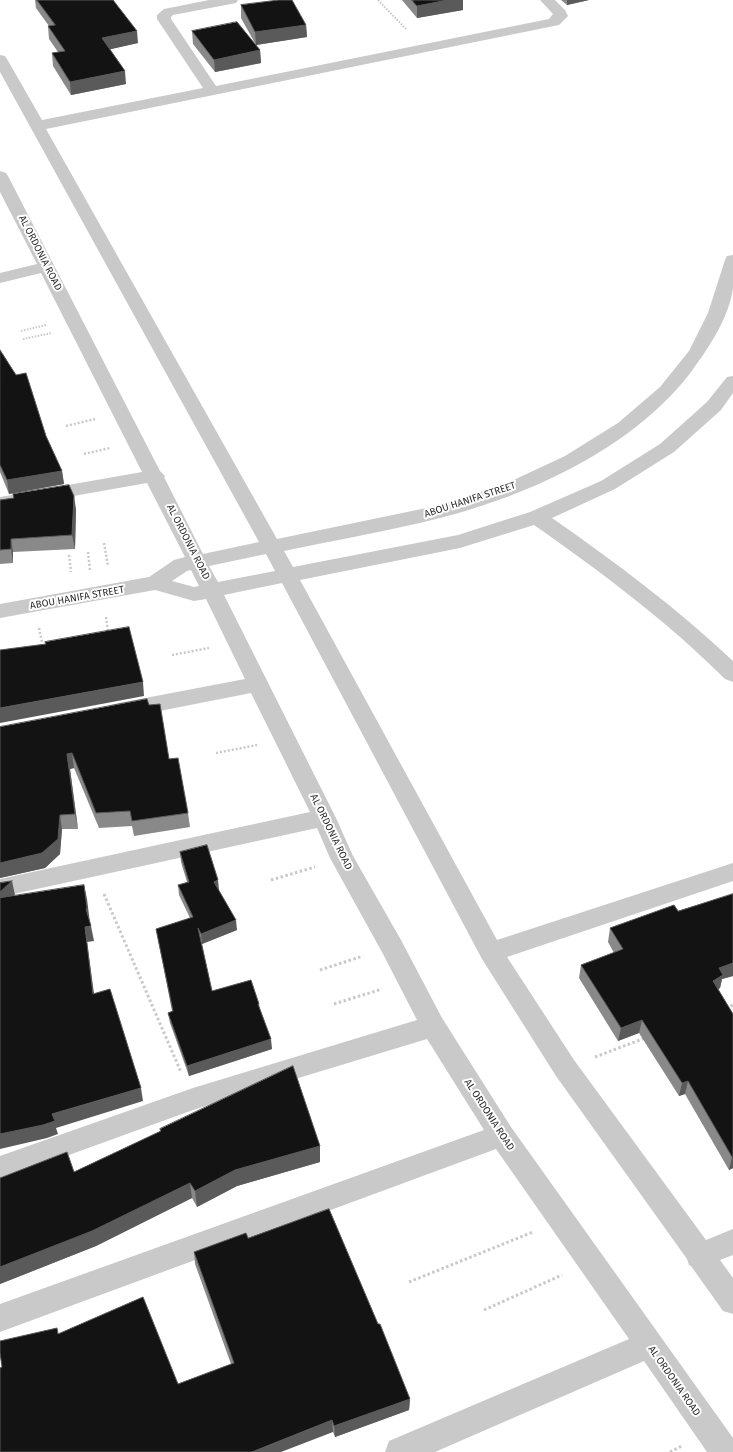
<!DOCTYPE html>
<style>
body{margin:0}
canvas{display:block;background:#fff}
</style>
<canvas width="733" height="1452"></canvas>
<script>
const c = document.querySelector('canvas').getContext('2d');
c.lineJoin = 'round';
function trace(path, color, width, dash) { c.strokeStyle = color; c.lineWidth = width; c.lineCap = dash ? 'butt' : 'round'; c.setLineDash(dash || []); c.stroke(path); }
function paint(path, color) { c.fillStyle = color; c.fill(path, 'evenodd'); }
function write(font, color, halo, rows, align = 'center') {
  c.font = font + ' "Fira Sans",sans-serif'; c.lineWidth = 4; c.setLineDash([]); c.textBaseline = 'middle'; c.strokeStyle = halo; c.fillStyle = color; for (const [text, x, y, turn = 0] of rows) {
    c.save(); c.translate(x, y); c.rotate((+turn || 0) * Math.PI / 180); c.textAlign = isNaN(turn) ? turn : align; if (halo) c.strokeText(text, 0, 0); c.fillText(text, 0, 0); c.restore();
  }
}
trace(new Path2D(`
 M378 0 406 29
 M21 331 46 325
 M23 339 52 333`), '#c9c9c9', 2, [1.5, 1.5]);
trace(new Path2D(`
 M66 426 95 419
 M84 454 110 448
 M104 543 108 566
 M88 552 90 570
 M69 555 71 572
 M106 617 108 631
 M39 628 42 642
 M172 655 209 648
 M216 753 257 745`), '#c9c9c9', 2.5, [2, 2]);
trace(new Path2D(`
 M271 880 315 867
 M104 894 181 1072
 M320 970 363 956
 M334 1004 382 989
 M726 1008 733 1005
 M595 1057 645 1038
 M409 1282 533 1232
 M484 1310 562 1275
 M670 1452 682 1446`), '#c9c9c9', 3, [2.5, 2.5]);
paint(new Path2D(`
 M209 0H238L236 3 231 4 173 15 171 17V19L216 86 549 19 553 14 540 0H555L565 10 568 16 559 25 554 26 46 129 277 539 436 506 503 485 565 456 618 423 660 387 689 351 708 313 725 260 727 256 733 255C733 266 733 278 733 288 729 319 706 352 688 376 630 449 530 495 440 518 389 531 336 540 284 551L293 567 458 535 530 512 601 481 660 444 707 402 727 377 733 376V393L721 410 674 452 615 489 552 518C615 562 677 608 733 661V682L725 679C667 621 601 572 534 525L460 548 300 580 497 940 733 863V881L507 957 574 1060 706 1240 733 1229V1255L720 1260 733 1278V1314L723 1311 691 1266 689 1265 687 1259 556 1076 482 959 282 583 224 595 336 818 353 856 401 940 442 1018 511 1127 733 1438V1452H707L644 1361 435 1452H385L389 1441 629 1339 496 1149 0 1332V1304L484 1130 427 1039 193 1110 0 1180V1156L193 1088 417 1020 383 954 330 858 317 828 0 897V879L310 812 251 693 119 719 111 717 108 711 111 705 119 703 245 679 206 599 194 601 155 590 0 618V604L149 577 174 560 185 557 147 483 0 509V497L142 472 41 273 0 283V273L37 264 0 192V171L6 173 8 176 160 471 165 476 164 477 203 554 259 542 0 72V55L5 56 7 59 42 120 203 88 157 19V15L164 9ZM266 554 275 571 218 582 209 566ZM191 570 199 586 194 587 172 581 187 571Z`), '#c9c9c9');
paint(new Path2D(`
 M35 0H113L138 43 110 49 126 84 71 95 53 66 52 53 58 52 49 39 48 26H49L36 8Z
 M402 0H463V10L417 18Z
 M561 0H589L567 5Z
 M241 5 306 25 307 37 256 45 241 18Z
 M192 31 260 50 261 63 215 72 193 44Z
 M0 350 46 436 62 471 64 484 9 494 0 472Z
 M13 494 76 509 75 549 13 552V563L0 564V500L13 498Z
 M149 705 169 759 188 813 190 827 134 836 132 826 99 828 74 768 70 769 78 829H62L60 854 45 868 0 878V727Z
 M180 852 219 890 237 930 202 944 212 991 259 1004 260 1010 272 1049 189 1076 170 1023 168 1013 172 1011 158 939 156 929 190 918 179 895 178 885 187 882 181 862Z
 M733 894V976L722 979 720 988 718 989 733 1014V1168L729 1170 685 1094 679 1096 639 1033 618 1041 579 978 581 965 614 953 608 942 610 928 678 911Z
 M160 1129 320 1146V1162L237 1186 197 1207 192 1198 96 1246 0 1284V1178L74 1172 161 1131Z
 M248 1238 410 1399 409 1410 335 1437 333 1432 2 1367 58 1334 178 1384 231 1364 195 1264 194 1252Z`), '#898989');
paint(new Path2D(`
 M448 0H463V10L417 18V6Z
 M567 0H589L567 5Z
 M306 25 307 37 256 45 255 32Z
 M137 31 138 43 103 51 102 38Z
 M260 50 261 63 215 72 214 60Z
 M125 71 126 84 71 95 70 82Z
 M62 471 64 484 9 494 7 480Z
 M74 496 76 509 75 549 72 535Z
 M11 539 13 552V563L11 549Z
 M143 682 144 696 0 723V708Z
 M72 753 74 768 70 769 78 829 75 814 67 754Z
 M60 815 62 829 60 854 45 868 0 878V863Z
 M218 880 219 890 215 892 214 882Z
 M12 881 15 895 0 909V892Z
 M84 885 87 899 90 923 86 909Z
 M236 920 237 930 202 944 201 934Z
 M91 926 94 941 87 942 96 1008 93 994 85 927Z
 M733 963V976L722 979 720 988 710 995 713 981 719 968Z
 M642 1020 639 1033 618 1041 621 1028Z
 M271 1039 272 1049 189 1076 187 1066Z
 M688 1081 685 1094 679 1096 682 1083Z
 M141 1088 143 1101 56 1128 58 1134 47 1138 0 1149V1134L52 1114Z
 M320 1146V1162L237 1186 197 1207 195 1191 235 1170Z
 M732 1157H733V1168L729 1170Z
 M190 1183 192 1198 96 1246 0 1284V1267Z
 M410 1399 409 1410 335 1437 334 1426Z
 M332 1420 333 1432 281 1452H252Z`), '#5a5a5a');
const building = new Path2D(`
 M37 0H113L137 31 102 38 125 71 70 82 52 53 65 51 48 26 55 25Z
 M279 0H292L306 25 255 32 241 5Z
 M412 0H448L417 6Z
 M237 22 260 50 214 60 192 31Z
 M0 350 16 375 26 373 46 436 62 471 7 480 0 465Z
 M69 485 74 496 72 535 11 539V549L0 550V500L14 498 13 494Z
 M129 627 143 682 0 708V650L46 644 45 642Z
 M147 699 149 705 160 704 169 759 178 758 188 813 132 821 130 811 96 813 72 753 67 754 75 814 60 815 58 839 42 853 0 863V727Z
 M207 845 218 880 214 882 236 920 201 934 198 928 212 991 251 980 259 1004H258L271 1039 187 1066 168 1013 173 1011 156 929 193 917 178 885 189 882 180 852Z
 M12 881 0 892V883Z
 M84 885 87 908 86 909 91 926 85 927 93 994 110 989 141 1088 52 1114 55 1121 43 1125 0 1134V898Z
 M733 894V963L719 968 723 975 713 981 733 1014V1157H732L688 1081 682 1083 642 1020 621 1028 581 965 623 949 610 928 674 905 678 911Z
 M293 1066 320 1146 235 1170 195 1191 190 1183 92 1231 0 1267V1178L67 1152 74 1172 161 1131 160 1129Z
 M329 1209 378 1324H380L410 1399 334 1426 332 1420 252 1452H0V1368L2 1367 0 1353V1341L57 1328 58 1334 143 1297 178 1384 234 1363 194 1252 246 1233 248 1238Z`);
paint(building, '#131313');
trace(building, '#5a5a5a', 1);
write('10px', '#2c2c2c', '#fff', [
 ["AL ORDONIA ROAD",40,253,63],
 ["ABOU HANIFA STREET",470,500,-18],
 ["AL ORDONIA ROAD",188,542,63],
 ["ABOU HANIFA STREET",77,598,-10],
 ["AL ORDONIA ROAD",331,832,64],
 ["AL ORDONIA ROAD",489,1115,57],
 ["AL ORDONIA ROAD",674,1381,55]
]);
</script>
